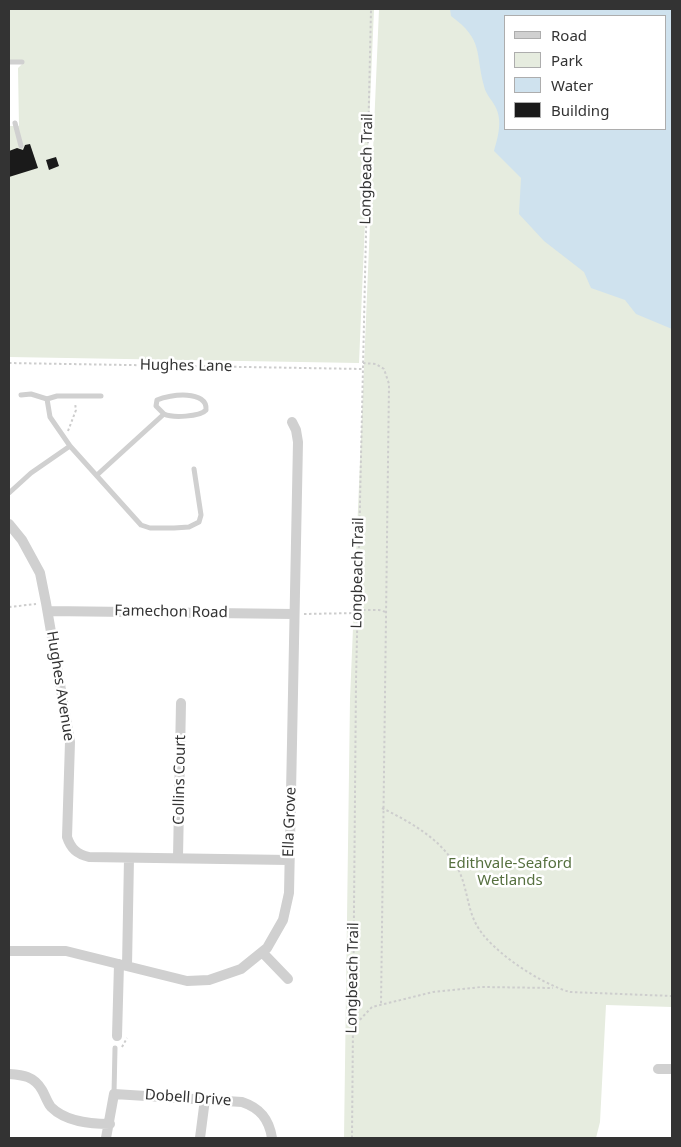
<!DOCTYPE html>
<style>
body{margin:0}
#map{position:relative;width:681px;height:1147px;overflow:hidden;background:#fff;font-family:"Noto Sans",sans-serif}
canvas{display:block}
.frame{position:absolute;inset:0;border:10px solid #333;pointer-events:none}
.legend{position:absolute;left:504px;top:15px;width:162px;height:115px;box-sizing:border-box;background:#fff;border:1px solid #adadad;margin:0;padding:6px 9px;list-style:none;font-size:15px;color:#333}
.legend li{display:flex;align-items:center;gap:10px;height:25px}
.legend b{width:25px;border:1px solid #adadad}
</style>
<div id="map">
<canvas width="681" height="1147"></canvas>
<div class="frame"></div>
<ul class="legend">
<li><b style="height:6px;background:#d0d0d0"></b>Road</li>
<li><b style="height:14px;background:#e6ecdf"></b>Park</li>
<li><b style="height:14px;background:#cfe2ee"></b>Water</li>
<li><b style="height:14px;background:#1a1a1a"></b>Building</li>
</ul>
</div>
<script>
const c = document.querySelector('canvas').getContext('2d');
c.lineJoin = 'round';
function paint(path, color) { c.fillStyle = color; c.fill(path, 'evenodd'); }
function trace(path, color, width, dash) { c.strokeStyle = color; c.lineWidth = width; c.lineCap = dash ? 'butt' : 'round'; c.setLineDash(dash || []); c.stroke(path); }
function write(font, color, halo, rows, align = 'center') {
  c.font = font + ' "Noto Sans",sans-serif'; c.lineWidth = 5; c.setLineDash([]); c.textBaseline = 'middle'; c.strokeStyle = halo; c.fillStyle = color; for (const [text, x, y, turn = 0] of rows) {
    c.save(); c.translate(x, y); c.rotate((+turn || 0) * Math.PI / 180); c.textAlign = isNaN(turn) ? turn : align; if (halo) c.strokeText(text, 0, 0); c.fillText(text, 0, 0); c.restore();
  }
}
paint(new Path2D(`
 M9 9H374L359 363 9 357V126H19L18 68 23 63H9Z
 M379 9H672V1007L606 1005 600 1122 596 1138H344L350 699ZM505 16H665V129H505Z`), '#e6ecdf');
paint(new Path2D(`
 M450 9H672V329L636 314 625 300 591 288 584 272 544 241 519 214 521 178 494 151C498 137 503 120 495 106 492 100 485 93 484 86 475 53 484 40 451 16ZM505 16H665V129H505Z`), '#cfe2ee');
paint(new Path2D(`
 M30 144 38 168 9 177V151L17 148 23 150 25 145Z
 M56 157 59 166 49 170 46 160Z`), '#1a1a1a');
trace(new Path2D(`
 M9 363 363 369
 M363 363 376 364 384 369 389 384 381 1005
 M68 431 76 410 75 403
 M9 607 36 604
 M358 610H379L386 612
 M304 614 357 613
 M382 808C412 823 441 839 458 869 467 886 467 907 476 924 490 951 541 984 570 992L672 996
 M353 1027 372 1007 433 992 481 987 553 988
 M122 1047 127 1038
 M352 1138 356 681 371 9`), '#cdcdcd', 2, [2.5, 2.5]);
trace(new Path2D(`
 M9 62H22
 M15 123 21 146
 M21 395 31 394 47 399
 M70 446 50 417 47 399 57 396H101
 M97 475 164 414 156 406 157 400C170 394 208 390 206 410 200 417 172 418 164 414
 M9 493 31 473 70 446 141 525 150 528H174L189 527 199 522 201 515 194 469
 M114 1094 115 1048`), '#d0d0d0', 5);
trace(new Path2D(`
 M9 524 22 540 40 573 46 603 70 742 67 837C71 849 77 854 89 857L289 860
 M48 611 294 614
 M178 857 181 703
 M9 951H66L187 981 209 980 241 969 267 948 283 920 289 893 298 442 296 430 292 422
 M262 952 288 979
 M127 966 129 858
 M117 1036 119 964
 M658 1069H672
 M9 1074C23 1075 34 1076 42 1090 45 1095 47 1102 51 1107 66 1122 90 1124 110 1124
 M106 1138 114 1094 242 1102C260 1108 269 1119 272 1138
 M200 1138 205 1099`), '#d0d0d0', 10);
write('15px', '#333', '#fff', [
 ["Longbeach Trail",367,169,-89],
 ["Hughes Lane",186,366,1],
 ["Longbeach Trail",358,573,-89],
 ["Famechon Road",171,612,1],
 ["Hughes Avenue",60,686,81],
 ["Collins Court",180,780,-89],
 ["Ella Grove",290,822,-88],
 ["Longbeach Trail",353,978,-89],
 ["Dobell Drive",188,1098,4]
]);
write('15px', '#56703f', '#fff', [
 ["Edithvale-Seaford",510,864],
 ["Wetlands",510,881]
]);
</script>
